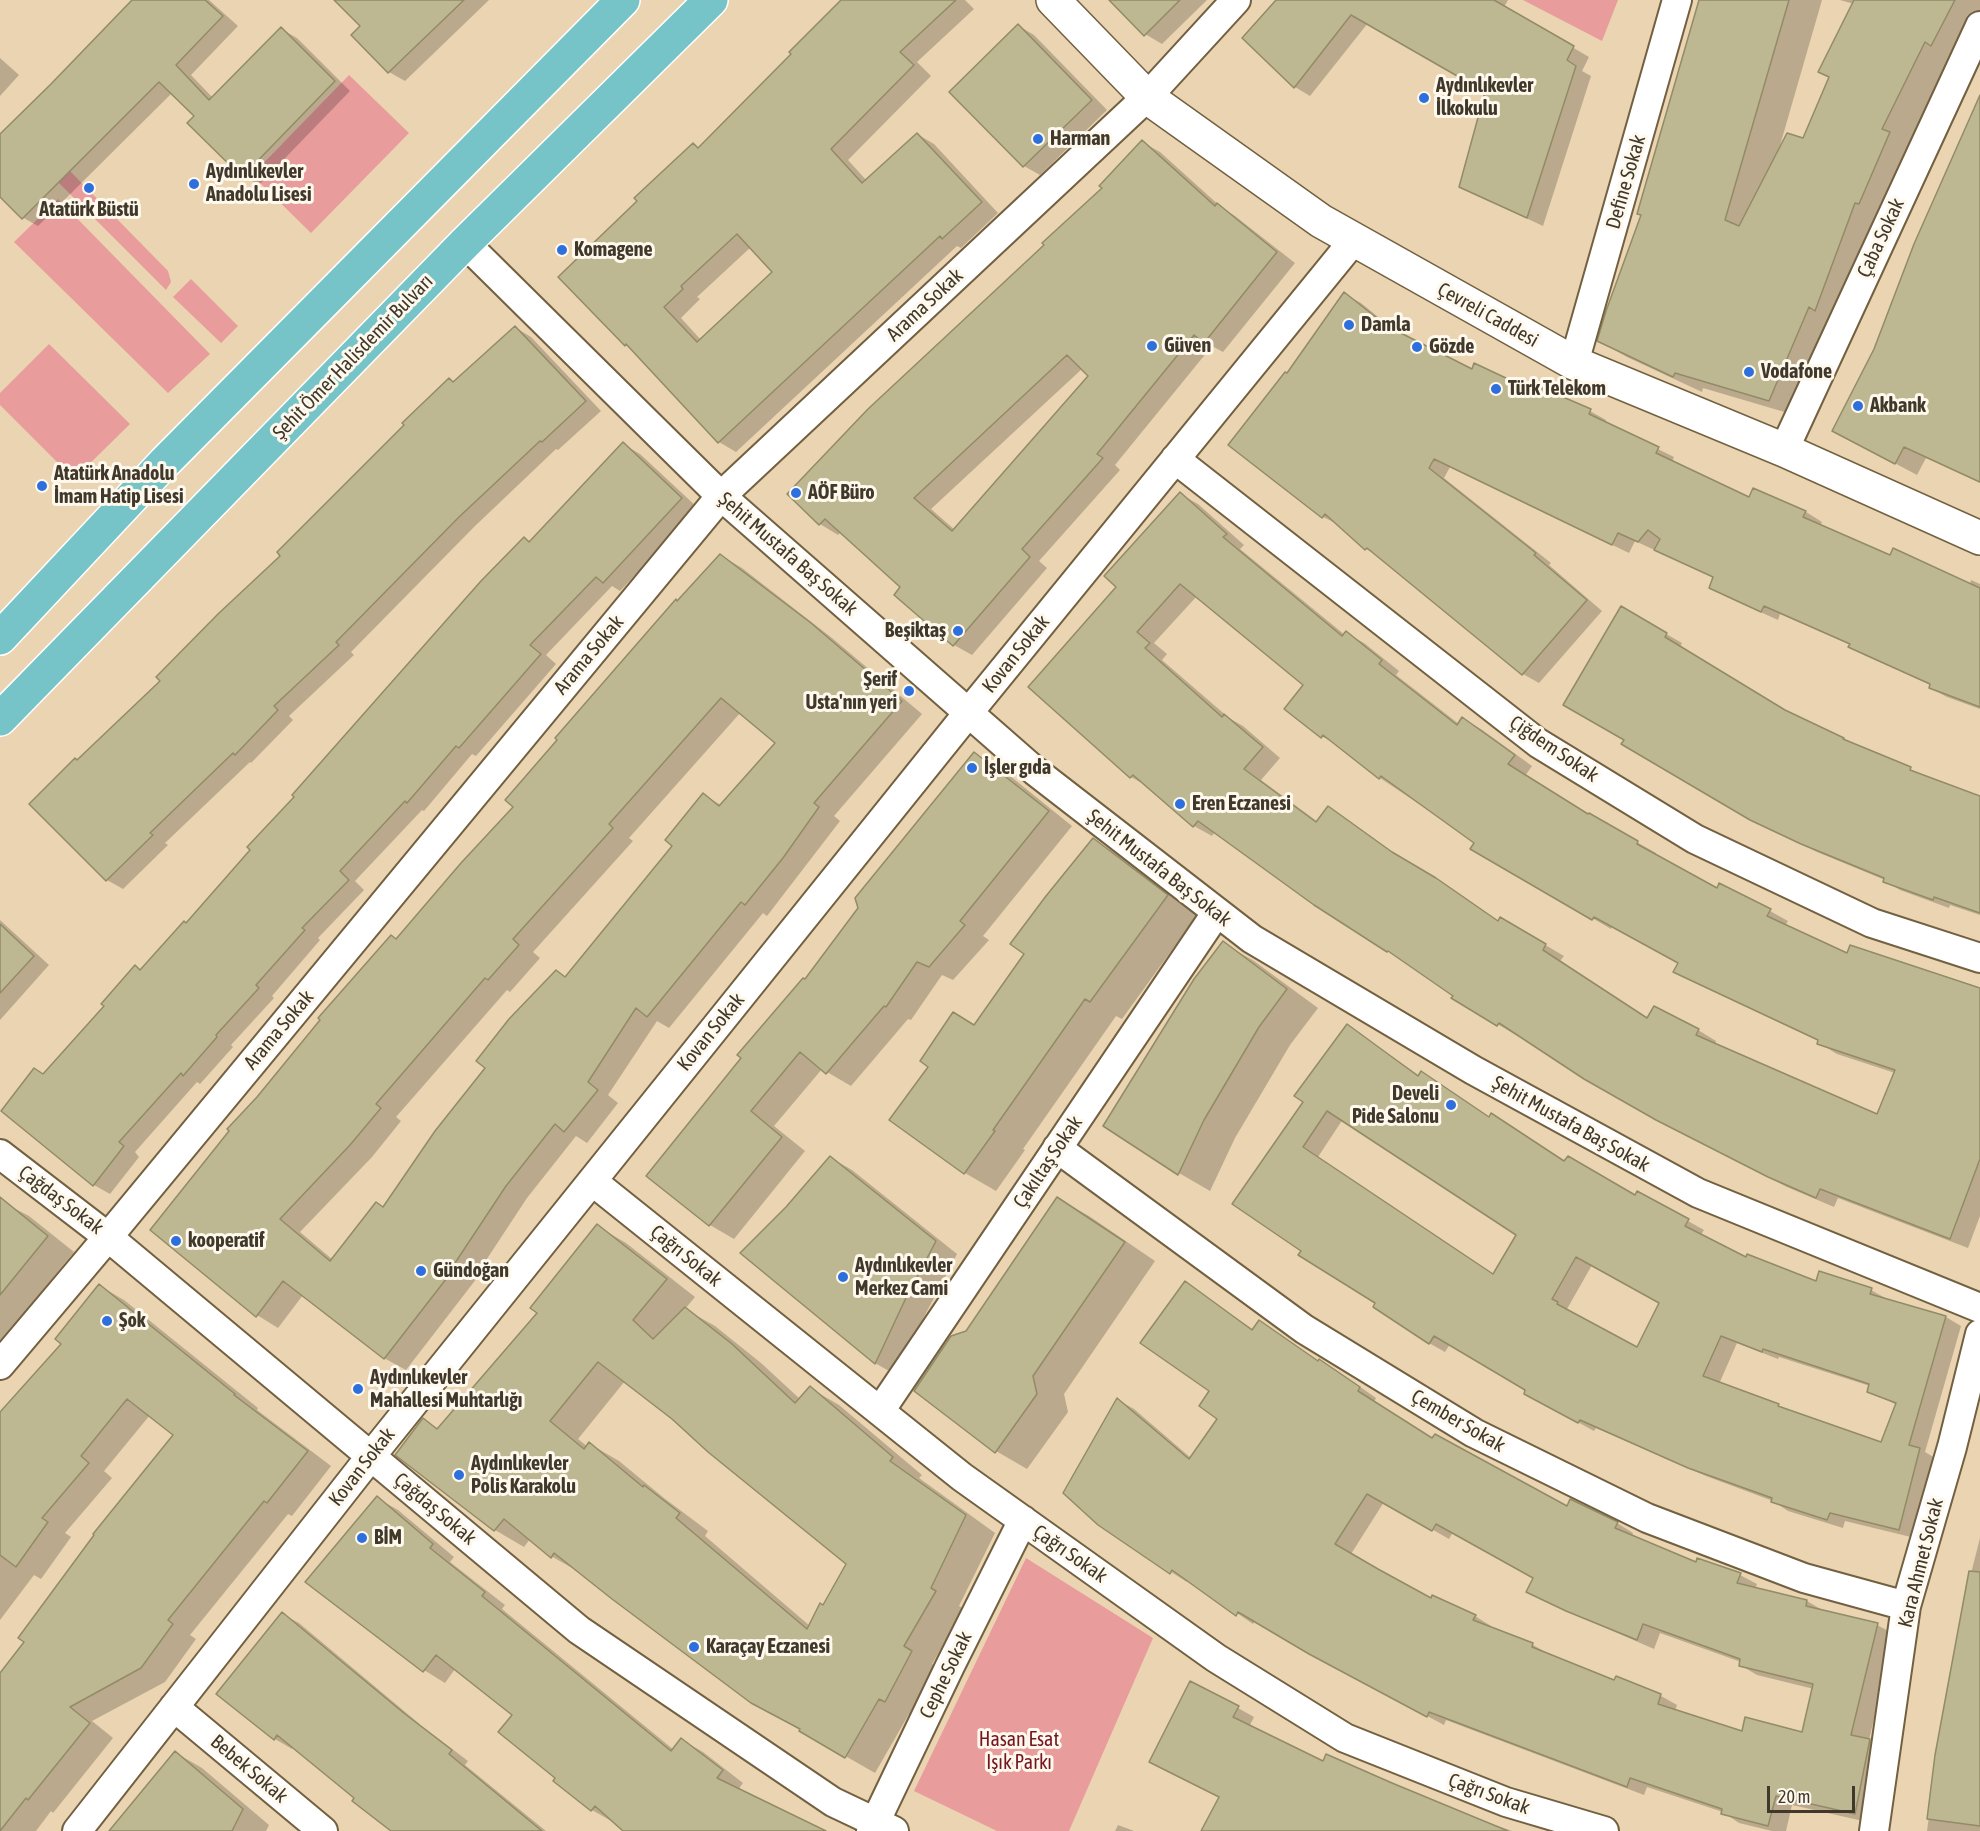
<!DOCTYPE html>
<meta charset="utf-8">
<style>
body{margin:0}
#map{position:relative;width:1980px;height:1831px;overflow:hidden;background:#ead4b1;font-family:"Asap Condensed",sans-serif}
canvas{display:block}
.scale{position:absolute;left:1767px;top:1786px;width:88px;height:27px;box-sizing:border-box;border:3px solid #40382a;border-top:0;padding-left:8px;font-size:18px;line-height:21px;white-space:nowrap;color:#40382a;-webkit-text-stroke:4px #fef8ed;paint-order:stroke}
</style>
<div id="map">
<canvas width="1980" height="1831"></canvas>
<div class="scale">20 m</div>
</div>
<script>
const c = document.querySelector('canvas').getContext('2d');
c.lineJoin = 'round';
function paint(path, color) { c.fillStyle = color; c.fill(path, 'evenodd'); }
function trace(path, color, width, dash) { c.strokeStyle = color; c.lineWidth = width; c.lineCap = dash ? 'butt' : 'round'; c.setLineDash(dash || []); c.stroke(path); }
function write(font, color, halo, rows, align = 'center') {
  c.font = font + ' "Asap Condensed",sans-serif'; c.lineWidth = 6; c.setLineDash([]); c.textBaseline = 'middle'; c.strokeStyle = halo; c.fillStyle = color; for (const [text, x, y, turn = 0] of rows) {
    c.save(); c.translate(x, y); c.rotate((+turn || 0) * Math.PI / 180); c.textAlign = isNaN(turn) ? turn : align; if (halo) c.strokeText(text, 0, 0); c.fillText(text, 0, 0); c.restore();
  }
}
paint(new Path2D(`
 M1523 0H1618L1602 41Z
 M349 75 409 133 311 233 252 175Z
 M70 171 168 271 171 282 166 290 58 182Z
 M58 199 210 354 168 393 14 242Z
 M191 279 238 326 221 343 173 297Z
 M49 344 130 424 74 479 0 405V393Z
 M1026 1558 1153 1638 1069 1831H997L914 1791Z`), '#e99c9c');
paint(new Path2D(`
 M134 0H209L238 26 191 75 213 98 281 29 297 38 350 91 259 185 243 176 196 116 172 93 38 226 22 217 0 195V136Z
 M345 0H489L405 81 389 72Z
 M843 0H965L974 9 917 62 931 76 848 160 867 181 917 134 934 144 998 213 961 248 957 246 736 452 719 442 631 348 625 345 699 149 793 54ZM751 247 774 272 701 340 681 318 700 299 697 297Z
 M1111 0H1207L1162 44 1145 34Z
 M1278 0H1508L1504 7 1589 57 1582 71 1591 76 1543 226 1477 195 1486 91 1368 23 1310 96 1295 87Z
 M1701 0H1822L1779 149H1780L1804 140 1831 77 1854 4 1840 0H1980V22L1798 416 1703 388 1702 392 1627 357 1599 341 1642 215Z
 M1019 26 1034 35 1107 110 1040 175 1024 166Z
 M0 58 19 75 0 96Z
 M1980 102V483L1926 458 1917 475 1855 442 1875 350Z
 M1142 142 1160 152 1221 207 1235 216 1295 263 1223 352 1212 346 1115 465 1120 470 1039 561 1047 568 972 655 954 645 902 587 841 532 838 535 820 524 789 494 1046 245 1104 188ZM1083 368 1091 376 955 530 931 509Z
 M1345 294 1361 303 1399 334 1473 371 1540 396 1590 411 1606 420 1605 423 1674 457 1672 462 1750 499 1754 490 1806 512 1822 522 1820 526 1890 557 1970 584 1971 580 1980 584V709L1947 697 1930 688 1931 685 1866 656 1850 647 1851 645 1780 614 1778 620 1727 597 1711 588 1715 578 1635 541 1629 553 1450 467 1444 478 1551 563 1549 565 1602 611 1539 683 1523 674 1383 558 1366 549 1340 525 1323 517 1287 375Z
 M516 328 531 337 601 411 558 450 556 449 474 527 351 652 354 655 289 716 293 720 251 763 250 762 165 843 168 845 123 889 107 880 31 804 162 681 449 380 455 383Z
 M623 444 640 454 698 508 620 591 612 586 546 655 556 664 476 756 472 754 424 811 422 810 355 881 364 890 318 938 320 940 272 996 274 998 231 1045 233 1047 200 1084 197 1082 135 1152 139 1157 110 1194 94 1185 3 1111 44 1075 106 1006 135 967 141 971 187 924 524 538 531 542Z
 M1180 494 1198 504 1244 545 1240 549 1345 635 1346 633 1364 643 1399 671 1396 675 1459 724 1463 719 1481 729 1532 766 1525 776 1589 815 1656 853 1654 856 1717 890 1770 911 1788 921 1785 926 1848 955 1980 991V1216L1968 1248 1838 1198 1834 1207 1787 1187 1676 1130 1585 1078 1517 1033 1516 1035 1453 998 1455 995 1215 832 1212 836 1194 826 1149 787 1131 777 1118 587ZM1197 596 1305 685 1321 736 1340 746 1380 778 1476 842 1472 848 1611 929 1612 926 1680 963 1675 972 1693 982 1819 1041V1043L1837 1054 1895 1073 1878 1116 1715 1045 1716 1041 1698 1030 1648 1019 1560 961 1564 956 1501 919 1498 921 1454 890 1410 865 1346 819 1328 808 1318 822 1261 780 1280 758 1243 726 1229 718 1162 660 1167 654 1154 643Z
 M720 555 742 568 832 638 922 714 834 816 840 821 767 916 763 913 669 1028 657 1021 608 1095 618 1103 587 1143 576 1136 527 1198 475 1277 477 1278 406 1370 384 1358 303 1295 278 1328 257 1315 258 1098 392 937 397 940 515 807 678 602ZM741 712 777 743 721 805 703 795 674 846 566 977 556 972 384 1208 333 1260 300 1232 372 1157 401 1121 396 1117 507 990 510 992 540 958 533 952 633 841 629 838Z
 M1621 608 1682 643 1680 647 1787 712 1856 746 1980 799V915L1950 905 1949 908 1900 890 1885 881V880L1817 852 1768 828 1690 784 1625 741Z
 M975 754 999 767 1072 826 983 936 989 940 953 980 942 975 911 1020 908 1019 851 1086 822 1069 774 1126 805 1151 734 1239 710 1225 648 1175 806 981Z
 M1093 840 1125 858 1198 914 1122 1019 1116 1016 1023 1149 1025 1150 996 1191 965 1173 975 1027 1026 954Z
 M0 920 49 965 0 1020Z
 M1223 943 1254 961 1318 1008 1290 1045 1235 1138 1210 1191 1179 1173Z
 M1348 1026 1420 1076 1566 1163 1636 1197 1638 1193 1704 1230 1701 1235 1747 1259 1817 1283 1871 1290 1887 1299 1886 1300 1946 1317 1961 1326 1925 1452 1935 1458 1915 1538 1845 1521 1843 1528 1788 1511 1773 1501 1706 1476 1596 1428 1594 1431 1541 1402 1527 1390 1450 1344 1445 1352 1429 1343 1377 1303 1234 1204 1305 1101ZM1343 1119 1518 1235 1494 1275 1318 1157ZM1592 1265 1661 1303 1638 1349 1567 1309ZM1737 1343 1778 1359 1779 1357 1870 1386 1869 1391 1897 1405 1882 1444 1788 1411 1778 1406 1719 1384Z
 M831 1158 852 1170 957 1254 926 1313 896 1375 875 1363 787 1208Z
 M1058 1199 1089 1216 1155 1261 1064 1394 1068 1412 1027 1469 996 1451 967 1332Z
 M0 1201 29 1216 74 1252 15 1324 19 1327 0 1353Z
 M597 1226 626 1243 695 1297 685 1309 715 1326 761 1363 800 1399 810 1388 839 1405 922 1475 919 1478 995 1533 959 1606 964 1609 932 1664 940 1669 915 1717 909 1714 875 1773 751 1702 581 1573 551 1556 530 1539 524 1547 495 1530 424 1420 439 1429 540 1313ZM625 1381 848 1564 824 1607 810 1626 705 1536 708 1531 664 1498 619 1461 590 1444 588 1447 578 1439Z
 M1185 1283 1254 1330 1336 1370 1376 1398 1374 1402 1433 1439 1567 1508 1617 1523 1633 1533 1632 1536 1696 1564 1740 1575 1757 1584 1755 1589 1807 1601 1824 1611 1877 1625 1894 1634 1869 1740 1887 1750 1872 1823 1792 1805 1786 1831H1772L1739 1823 1723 1812 1647 1787 1644 1795 1446 1720 1444 1725 1328 1663 1255 1621 1253 1624 1189 1580 1187 1582 1171 1572 1118 1400 1134 1409 1191 1458 1219 1418ZM1384 1502 1449 1539 1453 1532 1534 1577 1528 1592 1544 1601 1654 1649 1660 1633 1741 1662 1740 1665 1757 1675 1814 1689 1803 1734 1743 1733 1675 1711 1677 1705 1661 1696 1617 1678 1615 1682 1549 1654 1533 1645 1491 1628V1626L1475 1616 1431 1600 1351 1554Z
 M100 1286 124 1300 258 1408 257 1410 331 1466 292 1516 288 1514 190 1635 196 1639 165 1682 92 1721 113 1738 53 1813 51 1811 36 1831H0V1675L26 1642 175 1435 150 1415 104 1471 112 1478 65 1533 71 1537 41 1579 34 1575 0 1620V1415L64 1344Z
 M377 1498 398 1510 454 1557 450 1562 505 1605 502 1609 674 1750 682 1740 703 1752 743 1783 738 1790 822 1831H625L614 1821 613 1822 592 1810 557 1778 514 1715 455 1669 445 1683 424 1670Z
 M1980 1538V1831H1927L1937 1755 1966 1593Z
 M282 1614 299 1623 422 1726 468 1761 465 1765 546 1831H394L294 1746 292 1749 275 1739 218 1693Z
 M1238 1708 1254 1717 1249 1727 1323 1763 1512 1831H1203L1220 1797 1168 1771Z
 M176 1753 202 1768 269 1825 266 1831H111Z
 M1118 1825 1134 1831H1115Z`), '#0003');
const building = new Path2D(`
 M132 0H205L223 16 176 65 209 100 281 27 335 81 242 177 187 123 194 116 159 82 22 219 0 197V134L51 84Z
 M334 0H464L388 73 351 35 360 26Z
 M841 0H956L900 52 914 65 831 149 862 183 917 133 982 202 942 239 940 236 718 443 626 344 625 346 558 277 637 201 634 198 693 143 698 148 791 54 789 52ZM737 234 772 272 697 342 664 307 683 289 681 286Z
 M1109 0H1180L1144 36Z
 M1276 0H1494L1574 46 1567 60 1576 66 1527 218 1459 187 1485 92 1351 15 1294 88 1242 38Z
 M1699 0H1789L1725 220 1739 226 1787 133 1803 138 1829 77 1818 72 1854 0H1955L1931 46 1925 42 1882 129 1890 132 1859 204 1855 203 1815 311 1809 307 1769 401 1675 373 1673 377 1597 341 1606 311 1641 215 1637 214Z
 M1018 24 1092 100 1023 167 949 92Z
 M1980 95V482L1904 447 1895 464 1832 431 1874 349 1914 244Z
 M1142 140 1215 206 1217 203 1277 252 1204 343 1194 335 1097 454 1103 458 1022 549 1030 557 953 646 894 595 900 587 825 519 819 525 787 494 868 409 1044 245 1042 243 1102 188 1099 186ZM1067 355 1088 376 952 531 914 498Z
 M1344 292 1387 326 1472 369 1474 363 1540 394 1542 388 1591 409 1589 414 1659 447 1656 453 1749 497 1753 488 1806 511 1803 517 1890 555 1893 548 1980 588V707L1929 688 1930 684 1848 647 1850 644 1764 606 1761 612 1709 588 1713 577 1654 550 1660 539 1648 530 1638 542 1618 533 1612 545 1434 459 1429 468 1536 553 1534 555 1587 600 1522 675 1367 548 1365 550 1325 514 1322 518 1228 445 1285 372 1287 373Z
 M515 326 586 401 542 442 540 441 458 518 336 642 339 645 274 706 278 710 235 755 233 753 150 833 153 835 106 881 29 804 75 758 77 760 160 681 156 677 218 614 280 556 277 552 404 425 402 423 449 378 453 382Z
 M623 442 682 498 603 583 596 577 530 645 541 654 459 748 456 746 407 803 405 801 340 871 349 880 302 928 305 930 256 985 259 988 216 1035 217 1037 183 1076 181 1073 119 1142 124 1146 93 1186 1 1111 34 1068 43 1074 104 1006 101 1004 135 965 140 970 184 921 186 923 250 850 247 847 294 797 292 795 481 581 524 537 529 542Z
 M1180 492 1227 534 1223 537 1342 636 1346 631 1382 660 1379 664 1457 725 1462 717 1515 755 1508 764 1588 814 1589 813 1638 841 1637 844 1717 888 1719 883 1771 909 1767 916 1847 953 1850 945 1980 988V1159L1950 1239 1820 1189 1816 1198 1768 1177 1656 1120 1584 1079 1499 1023 1497 1026 1451 998 1453 996 1388 951 1387 952 1314 905 1198 821 1193 827 1133 775 1130 778 1028 687 1116 587 1104 576ZM1180 584 1303 685 1284 709 1321 738 1323 735 1379 779 1381 776 1474 843 1470 849 1592 920 1594 917 1678 963 1673 972 1818 1040 1817 1044 1895 1070 1877 1114 1696 1035 1699 1029 1654 1006 1647 1018 1543 950 1546 944 1500 917 1498 921 1436 878 1392 852 1328 806 1316 822 1244 769 1263 747 1224 714 1222 717 1145 648 1150 643 1137 632Z
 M720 554 811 623 902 701 814 803 819 807 783 858 745 905 741 902 647 1017 636 1008 588 1082 598 1090 564 1132 555 1124 506 1186 455 1263 457 1265 384 1359 283 1281 256 1317 150 1230 229 1131 227 1129 257 1097 320 1020 318 1018 391 935 396 939 461 863 513 807 505 800 557 740 555 738 676 599 677 601ZM721 698 775 743 719 806 703 793 665 840 672 846 565 977 556 970 509 1019 476 1061 485 1068 435 1131 383 1207 376 1202 330 1261 280 1219 350 1145 381 1108 376 1104 485 978 488 980 519 945 513 939 613 828 609 824Z
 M1621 606 1667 633 1665 637 1785 710 1844 738 1843 739 1911 767 1910 770 1980 796V913L1934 897 1933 900 1883 882 1884 878 1801 844 1750 820 1621 744 1624 740 1563 705Z
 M974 752 1049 811 960 921 965 925 929 967 917 962 886 1007 884 1006 826 1074 800 1052 751 1111 782 1137 709 1226 646 1176 741 1058 737 1055 803 978 805 979 858 908 855 898Z
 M1093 838 1168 895 1090 1002 1085 999 993 1130 995 1131 964 1174 889 1120 928 1067 920 1061 953 1012 974 1025 1024 954 1010 944 1046 896Z
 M0 924 34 956 0 993Z
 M1223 941 1287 989 1259 1027 1204 1120 1178 1175 1103 1126 1194 979Z
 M1347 1024 1418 1076 1421 1071 1489 1117 1491 1113 1564 1161 1568 1156 1635 1195 1637 1191 1689 1219 1685 1226 1746 1257 1747 1254 1816 1281 1819 1271 1872 1288 1870 1294 1946 1316 1909 1445 1920 1448 1899 1530 1830 1513 1827 1520 1771 1502 1772 1498 1688 1468 1580 1420 1578 1423 1524 1394 1525 1390 1434 1336 1429 1344 1373 1307 1375 1303 1298 1255 1301 1251 1232 1204 1303 1102 1294 1096ZM1327 1111 1516 1235 1493 1274 1303 1147ZM1576 1257 1659 1303 1637 1347 1557 1304 1558 1302 1552 1299ZM1721 1336 1762 1352 1763 1349 1869 1384 1867 1392 1896 1403 1881 1442 1778 1406 1779 1404 1703 1376Z
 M830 1156 936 1241 905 1300 875 1364 740 1253 786 1207Z
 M0 1197 48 1236 0 1295Z
 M1057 1197 1125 1242 1033 1376 1037 1394 995 1453 914 1391 951 1336 966 1331Z
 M597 1224 667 1279 633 1320 653 1339 685 1307 732 1344 795 1403 810 1386 893 1457 890 1461 966 1515 931 1588 936 1591 904 1646 912 1651 885 1702 879 1699 845 1758 799 1731 800 1729 751 1703 612 1599 554 1553 551 1558 504 1519 494 1531 395 1455 423 1418 437 1429 537 1313 530 1308ZM598 1362 672 1419 708 1452 846 1564 823 1605 820 1603 807 1629 676 1518 680 1513 644 1485 643 1487 589 1442 584 1449 550 1421Z
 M1185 1281 1252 1330 1259 1320 1318 1361 1319 1359 1360 1387 1358 1391 1432 1438 1435 1434 1567 1506 1570 1499 1618 1522 1615 1528 1696 1562 1697 1558 1741 1573 1737 1583 1807 1600 1806 1606 1878 1623 1851 1735 1870 1739 1855 1814 1776 1796 1768 1826 1721 1814 1722 1809 1630 1778 1627 1787 1429 1712 1427 1717 1309 1654 1238 1612 1236 1616 1172 1570 1170 1574 1098 1525 1063 1493 1117 1398 1189 1459 1217 1419 1199 1406 1209 1391 1140 1343ZM1367 1494 1432 1531 1436 1524 1533 1578 1526 1592 1566 1611 1637 1640 1643 1624 1740 1659 1739 1666 1813 1684 1802 1732 1745 1717 1742 1731 1658 1704 1661 1694 1616 1676 1614 1680 1532 1647 1533 1643 1473 1620 1476 1615 1432 1595 1431 1598 1378 1569 1335 1544Z
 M99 1284 235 1394 234 1395 308 1451 267 1503 264 1501 168 1620 173 1624 141 1668 70 1707 90 1723 28 1800 26 1798 0 1831V1673L24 1642 18 1638 94 1535 93 1534 173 1435 127 1399 81 1456 89 1463 42 1518 48 1522 16 1567 0 1555V1412L61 1344 55 1339Z
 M377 1496 433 1544 430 1548 485 1592 482 1596 671 1751 681 1738 723 1770 717 1778 826 1831H623L595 1806 591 1811 553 1781 555 1778 498 1732 512 1715 436 1655 423 1672 305 1582Z
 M1969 1571 1980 1572V1826L1927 1819 1935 1755Z
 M282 1612 405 1714 452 1750 449 1754 542 1831H391L352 1801 354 1798 277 1735 274 1740 216 1694Z
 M1190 1681 1239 1706 1233 1717 1323 1761 1326 1754 1392 1783 1508 1831H1201L1219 1797 1149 1762Z
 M175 1751 243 1809 232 1831H109Z`);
paint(building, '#beb892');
trace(building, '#918b66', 1.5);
const minor = new Path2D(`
 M465 243 721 496 1035 771 1252 939 1473 1070 1698 1193 1980 1308
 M1574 363 1677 0
 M1784 450 1980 26
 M1175 459 1538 743 1695 839 1872 923 1980 958
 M1057 1148 1304 1329 1474 1433 1647 1518 1804 1578 1906 1606
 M0 1154 108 1237 579 1630 833 1802 894 1831
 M592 1181 962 1477 1216 1658 1345 1738 1506 1802 1604 1831
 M0 1365 108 1237 721 496 1147 97 1236 0
 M880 1411 1217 912
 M174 1707 323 1831
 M77 1831 371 1456 969 712 1354 240
 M871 1831 950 1666 1023 1520
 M1874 1831 1906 1606 1952 1447 1980 1334`);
const secondary = new Path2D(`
 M1053 0 1147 97 1321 221 1574 363 1784 450 1980 538`);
const trunk = new Path2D(`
 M0 638 165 462 623 0
 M0 719 465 243 711 0`);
trace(minor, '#726040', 32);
trace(secondary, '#726040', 36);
trace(trunk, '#fff', 36);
trace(minor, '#fff', 28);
trace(secondary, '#fff', 33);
trace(trunk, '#76c4c8', 33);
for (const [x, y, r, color] of [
 [1424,98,6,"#2d70dd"],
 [1038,139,6,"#2d70dd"],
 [194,184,6,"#2d70dd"],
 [89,188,6,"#2d70dd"],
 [562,250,6,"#2d70dd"],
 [1349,325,6,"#2d70dd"],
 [1152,346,6,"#2d70dd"],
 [1417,347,6,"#2d70dd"],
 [1749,372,6,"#2d70dd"],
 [1496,389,6,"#2d70dd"],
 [1858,406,6,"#2d70dd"],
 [42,486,6,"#2d70dd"],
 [796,493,6,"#2d70dd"],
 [958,631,6,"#2d70dd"],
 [909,691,6,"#2d70dd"],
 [972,768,6,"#2d70dd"],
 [1180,804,6,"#2d70dd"],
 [1451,1105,6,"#2d70dd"],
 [176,1241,6,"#2d70dd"],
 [421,1271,6,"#2d70dd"],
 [843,1277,6,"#2d70dd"],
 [107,1321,6,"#2d70dd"],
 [358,1389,6,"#2d70dd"],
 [459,1475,6,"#2d70dd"],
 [362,1538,6,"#2d70dd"],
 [694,1647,6,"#2d70dd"]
]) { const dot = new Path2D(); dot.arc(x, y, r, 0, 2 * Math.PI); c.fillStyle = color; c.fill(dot); trace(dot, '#fef8ed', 2); }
write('bold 20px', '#40382a', '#fef8ed', [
 ["Aydınlıkevler",1436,86],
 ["İlkokulu",1436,109],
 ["Harman",1050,139],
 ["Aydınlıkevler",206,172],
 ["Anadolu Lisesi",206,195],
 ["Atatürk Büstü",89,210,"center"],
 ["Komagene",574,250],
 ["Damla",1361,325],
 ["Güven",1164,346],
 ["Gözde",1429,347],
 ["Vodafone",1761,372],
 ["Türk Telekom",1508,389],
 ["Akbank",1870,406],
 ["Atatürk Anadolu",54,474],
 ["İmam Hatip Lisesi",54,497],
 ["AÖF Büro",808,493],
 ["Beşiktaş",946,631,"right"],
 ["Şerif",897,680,"right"],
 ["Usta'nın yeri",897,703,"right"],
 ["İşler gıda",984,768],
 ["Eren Eczanesi",1192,804],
 ["Develi",1439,1094,"right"],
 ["Pide Salonu",1439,1117,"right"],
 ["kooperatif",188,1241],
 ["Aydınlıkevler",855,1266],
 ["Merkez Cami",855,1289],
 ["Gündoğan",433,1271],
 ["Şok",119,1321],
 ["Aydınlıkevler",370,1378],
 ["Mahallesi Muhtarlığı",370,1401],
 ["Aydınlıkevler",471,1464],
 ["Polis Karakolu",471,1487],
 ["BİM",374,1538],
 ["Karaçay Eczanesi",706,1647]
], 'left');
write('20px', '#40382a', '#fef8ed', [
 ["Define Sokak",1626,182,-74],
 ["Çaba Sokak",1881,238,-65],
 ["Arama Sokak",925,305,-43],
 ["Çevreli Caddesi",1488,315,29],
 ["Şehit Ömer Halisdemir Bulvarı",353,357,-46],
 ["Şehit Mustafa Baş Sokak",788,554,41],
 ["Kovan Sokak",1016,654,-51],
 ["Arama Sokak",589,655,-50],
 ["Çiğdem Sokak",1554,749,34],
 ["Şehit Mustafa Baş Sokak",1159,868,38],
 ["Arama Sokak",279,1030,-50],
 ["Kovan Sokak",711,1032,-51],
 ["Şehit Mustafa Baş Sokak",1571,1124,29],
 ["Çakıltaş Sokak",1048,1162,-56],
 ["Çağdaş Sokak",61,1200,37],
 ["Çağrı Sokak",686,1256,39],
 ["Çember Sokak",1458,1421,30],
 ["Kovan Sokak",362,1467,-52],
 ["Çağdaş Sokak",435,1509,40],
 ["Çağrı Sokak",1070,1554,35],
 ["Kara Ahmet Sokak",1921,1563,-76],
 ["Cephe Sokak",946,1675,-64],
 ["Bebek Sokak",249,1769,40],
 ["Çağrı Sokak",1489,1794,20]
]);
write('20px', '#751522', '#fef8ed', [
 ["Hasan Esat",1019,1740],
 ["Işık Parkı",1019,1763]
]);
</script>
